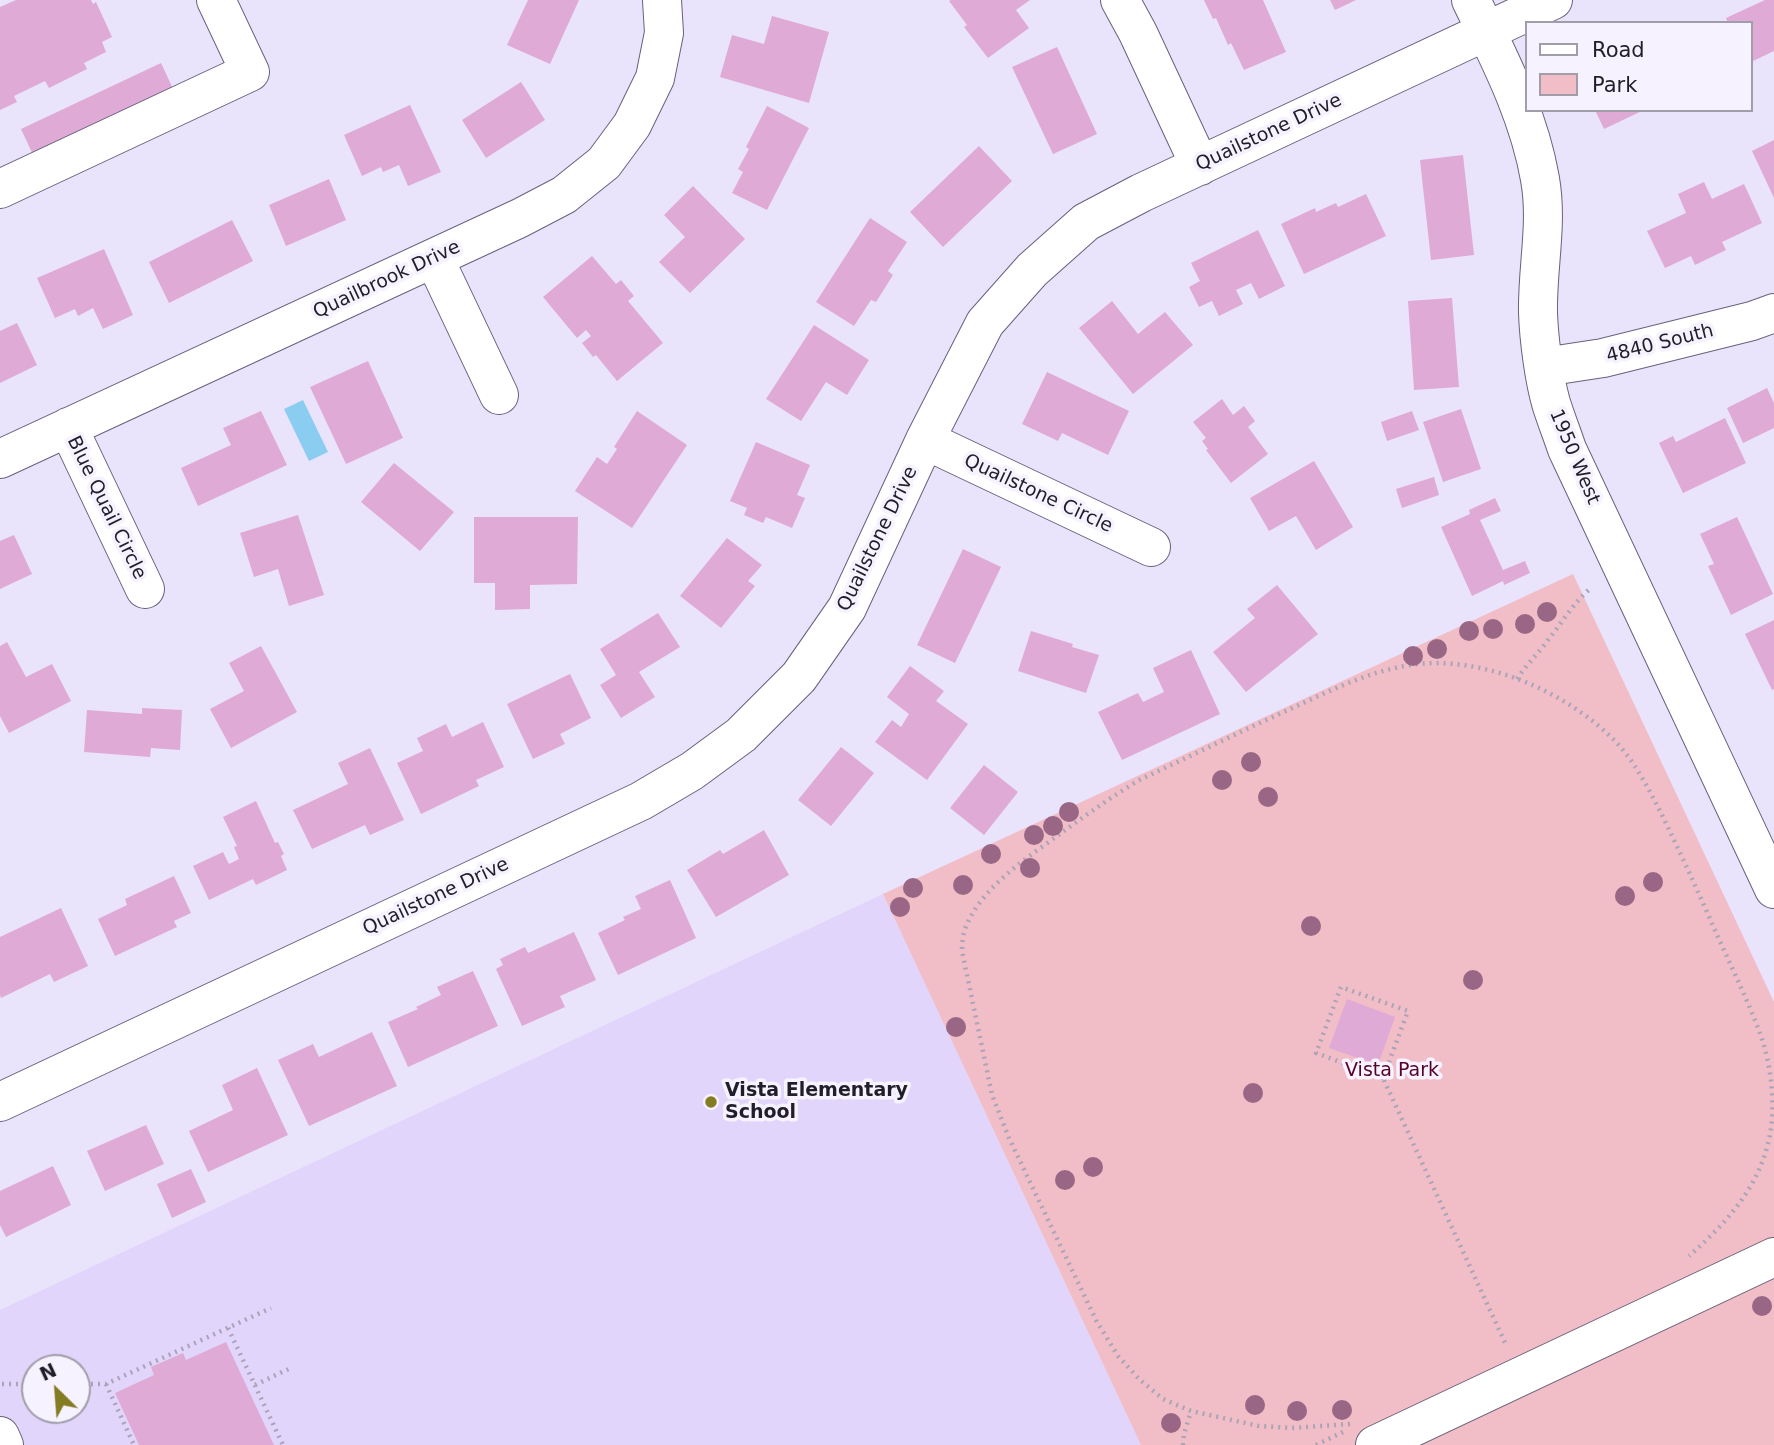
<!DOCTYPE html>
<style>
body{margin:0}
#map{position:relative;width:1774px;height:1445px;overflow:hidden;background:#eae3fc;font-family:"DejaVu Sans",sans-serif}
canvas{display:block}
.legend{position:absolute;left:1525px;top:21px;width:228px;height:91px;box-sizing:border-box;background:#f6f2ff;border:2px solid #a19da9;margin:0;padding:9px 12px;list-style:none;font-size:21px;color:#221e29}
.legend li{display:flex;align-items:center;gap:14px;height:35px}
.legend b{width:35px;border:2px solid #a19da9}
.north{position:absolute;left:21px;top:1354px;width:70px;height:70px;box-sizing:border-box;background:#f6f2ff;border:2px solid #a19da9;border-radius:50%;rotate:335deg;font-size:19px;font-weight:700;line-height:28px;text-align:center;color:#221e29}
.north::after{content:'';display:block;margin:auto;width:24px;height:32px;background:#847c22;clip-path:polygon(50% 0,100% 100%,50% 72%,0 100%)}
</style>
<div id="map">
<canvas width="1774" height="1445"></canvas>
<ul class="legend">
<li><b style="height:9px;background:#fff"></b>Road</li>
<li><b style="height:19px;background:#f1bdc7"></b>Park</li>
</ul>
<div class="north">N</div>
</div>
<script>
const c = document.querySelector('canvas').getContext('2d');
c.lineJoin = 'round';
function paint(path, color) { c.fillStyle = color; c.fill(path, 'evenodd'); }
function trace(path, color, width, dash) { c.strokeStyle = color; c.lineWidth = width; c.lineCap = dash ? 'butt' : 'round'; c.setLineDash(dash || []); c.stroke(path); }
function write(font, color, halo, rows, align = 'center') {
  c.font = font + ' "DejaVu Sans",sans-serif'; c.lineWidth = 7; c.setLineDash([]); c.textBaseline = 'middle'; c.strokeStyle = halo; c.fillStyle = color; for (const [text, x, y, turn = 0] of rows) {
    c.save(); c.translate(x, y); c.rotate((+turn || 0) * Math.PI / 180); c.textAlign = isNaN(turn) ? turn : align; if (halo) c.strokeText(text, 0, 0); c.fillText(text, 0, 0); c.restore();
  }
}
paint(new Path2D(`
 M883 894 1141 1445H0V1310ZM35 1368H77V1410H35Z`), '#e1d5fb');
paint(new Path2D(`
 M1573 574 1774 1002V1445H1141L883 894Z`), '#f1bdc7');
paint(new Path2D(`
 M303 400 328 452 309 461 284 409Z`), '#8acdf1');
paint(new Path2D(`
 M16 0H91L93 4 96 2 112 37 102 42 106 52 84 63 87 69 49 88 45 81 14 96 17 102 0 110V7Z
 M528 0H579L550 64 507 45Z
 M951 0H1030L1016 10 1029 28 988 58 964 27 967 25 949 1Z
 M1204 0H1263L1286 52 1244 70 1231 43 1228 45 1216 18 1213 19Z
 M1330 0H1356L1335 10Z
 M1765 0H1774V51L1751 62V23H1728L1726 18Z
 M772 16 829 32 809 103 720 77 732 35 764 44Z
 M1057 47 1097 134 1053 154 1012 67Z
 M161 63 174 91 34 157 21 129Z
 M521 82 545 120 486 158 462 120Z
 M410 105 441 172 408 186 399 165 383 172 381 167 362 176 344 135Z
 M767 106 809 128 767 210 732 193 743 172 738 169 749 149 746 147Z
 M1595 110H1644L1604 129Z
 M1774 140V198L1752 151Z
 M979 146 1012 181 943 247 910 212Z
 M1463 155 1474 255 1431 260 1420 160Z
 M329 179 346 220 286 246 269 205Z
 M1704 182 1712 199 1744 184 1762 223 1722 242 1726 250 1695 265 1691 256 1665 268 1647 231 1686 213 1678 194Z
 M693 186 745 239 690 293 659 262 685 237 664 215Z
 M1366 194 1386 236 1304 274 1281 224 1315 208 1316 212 1336 203 1338 207Z
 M870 218 907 242 888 271 893 275 876 302 871 300 854 326 816 302Z
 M232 220 253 261 169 303 149 262Z
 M1258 230 1285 286 1259 299 1251 283 1236 290 1243 304 1219 316 1212 301 1199 307 1189 287 1200 281 1191 263Z
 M104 249 133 315 103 329 93 308 78 316 75 309 55 318 37 278Z
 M592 256 616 284 621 280 634 296 628 301 663 343 617 381 596 355 593 357 582 343 591 336 586 330 577 338 543 297Z
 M1452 298 1459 387 1414 390 1408 301Z
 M1112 301 1138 334 1165 312 1193 345 1133 394 1079 328Z
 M17 323 37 365 0 383V331Z
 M814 325 869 360 847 395 826 382 801 421 766 399Z
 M368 361 403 438 346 464 310 387Z
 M1047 372 1129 411 1108 455 1062 433 1058 441 1022 424Z
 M1767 388 1774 403V428L1743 443 1727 408Z
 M1222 399 1233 415 1244 406 1255 421 1248 427 1268 454 1231 483 1206 450 1208 449 1202 441 1206 438 1193 422Z
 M1461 409 1481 469 1443 482 1423 422Z
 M261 411 287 465 198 506 181 468 231 445 223 428Z
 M637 411 687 445 632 528 575 491 597 457 607 464 617 449 614 447Z
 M1412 411 1419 430 1387 441 1381 422Z
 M1725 418 1746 463 1683 493 1659 443 1673 436 1676 442Z
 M756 442 810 465 797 495 805 498 792 528 766 517 763 523 744 515 747 508 730 501Z
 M1314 461 1353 527 1316 550 1296 516 1269 531 1250 498Z
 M394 463 454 512 420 551 361 502Z
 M1434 477 1439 495 1402 508 1396 489Z
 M1495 498 1501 511 1480 520 1503 570 1525 561 1530 573 1504 585 1503 581 1472 596 1441 527 1470 514 1469 510Z
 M298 515 324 595 289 606 278 569 254 577 240 533Z
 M474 517H578L577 584 530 585V609L495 610V583H474Z
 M1737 517 1773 594 1731 615 1708 566 1714 564 1700 534Z
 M14 535 32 574 0 589V541Z
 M727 538 762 565 748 581 755 586 721 628 680 596Z
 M963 549 1001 567 955 663 917 645Z
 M1277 585 1318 634 1246 692 1213 652 1255 618 1247 609Z
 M658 613 680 647 639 672 655 697 621 718 600 685 616 675 600 649Z
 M1774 620V689L1772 690 1745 634Z
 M1031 631 1073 644 1072 647 1099 655 1086 693 1018 671Z
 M7 642 26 677 52 664 71 701 9 733 0 716V646Z
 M261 646 297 712 231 748 210 709 244 691 229 663Z
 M1191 650 1220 714 1122 760 1098 712 1138 693 1143 702 1164 692 1153 668Z
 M910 666 944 691 936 701 968 724 927 780 875 742 892 720 901 727 909 714 887 697Z
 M570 674 591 718 560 734 565 744 533 759 507 704Z
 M142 708 182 710 180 750 151 748 150 757 84 752 87 710 142 714Z
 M483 722 504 767 476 780 479 786 421 814 397 763 423 751 417 738 446 724 452 737Z
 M841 747 874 773 831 826 798 800Z
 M370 748 404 820 370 835 365 825 312 849 293 810 348 784 338 763Z
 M984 765 1018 792 984 835 950 808Z
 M256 801 275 843 278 842 284 854 281 856 287 870 256 885 253 879 209 900 193 866 223 852 229 864 239 859 234 847 237 846 223 817Z
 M764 830 789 875 716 917 687 870 720 850 723 854Z
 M174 876 191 913 174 921 177 927 115 956 98 919 127 905 125 899Z
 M670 880 696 938 618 975 598 933 625 920 623 917 641 909 635 896Z
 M61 908 88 966 54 982 50 974 1 998 0 995V937Z
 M574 932 596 980 560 996 565 1007 522 1026 496 969 503 965 500 959 525 947 528 953Z
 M473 971 498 1026 408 1067 388 1022 418 1009 416 1007 441 995 437 987Z
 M1347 999 1395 1017 1378 1065 1329 1048Z
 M372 1032 397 1086 309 1126 278 1060 313 1044 319 1057Z
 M257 1068 288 1135 208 1172 189 1131 233 1110 222 1085Z
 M146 1125 164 1164 105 1191 87 1151Z
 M53 1166 71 1205 6 1237 0 1225V1191Z
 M191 1169 206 1202 172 1218 157 1184Z
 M226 1342 274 1445H139L115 1393 154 1375 151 1367 183 1353 186 1360Z`), '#dfaad6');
const minor = new Path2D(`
 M1120 0 1138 33 1200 166
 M1471 0C1499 58 1529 115 1540 179 1548 224 1537 268 1538 313 1539 340 1544 378 1551 403 1556 419 1562 434 1567 449L1774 889
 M0 189 250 72 216 0
 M434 258 499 395
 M1544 367 1603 358 1752 321 1774 313
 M68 427 145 589
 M925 440 1151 547
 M0 459 520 218 564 195 604 163 632 125 655 78 664 33 662 0
 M0 1102 641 801 692 771 741 735 799 677 847 608 925 440 985 323 1032 270 1086 222 1141 193 1553 0
 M0 1436 4 1445
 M1375 1445 1774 1257`);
trace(minor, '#69617c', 40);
trace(new Path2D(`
 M1517 679C1526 665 1538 654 1548 640 1562 623 1573 603 1590 589
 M1383 1078 1316 1053 1341 987 1408 1011 1383 1078 1507 1347
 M228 1328 283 1445
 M2 1384H35
 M77 1384H106L271 1308
 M106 1384 134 1445
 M255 1385 293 1367
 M1350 1424 1292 1428 1259 1426 1191 1411 1163 1399 1140 1380 1118 1356 1097 1322 1072 1270 1009 1138 992 1095 962 951C962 942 963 933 967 924 985 884 1030 856 1064 831 1089 813 1114 795 1141 779 1189 757 1237 733 1286 711 1334 689 1383 663 1437 663 1500 664 1566 694 1611 737 1634 759 1648 788 1662 815 1679 850 1695 885 1711 921 1728 961 1749 1001 1763 1042 1770 1066 1774 1093 1772 1119 1767 1178 1732 1218 1689 1256
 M1183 1445 1184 1434 1191 1411
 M1316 1445 1343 1432`), '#aaa4b8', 4.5, [2, 5]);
trace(minor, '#fff', 38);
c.fillStyle = '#996785';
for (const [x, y] of [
 [1547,612],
 [1525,624],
 [1493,629],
 [1469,631],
 [1437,649],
 [1413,656],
 [1251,762],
 [1222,780],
 [1268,797],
 [1069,812],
 [1053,826],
 [1034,835],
 [991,854],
 [1030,868],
 [1653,882],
 [963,885],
 [913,888],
 [1625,896],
 [900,907],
 [1311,926],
 [1473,980],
 [956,1027],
 [1253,1093],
 [1093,1167],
 [1065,1180],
 [1762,1306],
 [1255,1405],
 [1342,1410],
 [1297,1411],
 [1171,1423]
]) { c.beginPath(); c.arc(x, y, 10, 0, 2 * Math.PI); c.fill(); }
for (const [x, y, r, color] of [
 [711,1102,7,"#847c22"]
]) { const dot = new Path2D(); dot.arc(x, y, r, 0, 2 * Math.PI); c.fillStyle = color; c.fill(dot); trace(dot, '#f6f2ff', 2.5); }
write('19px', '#221e29', '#f6f2ff', [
 ["Quailstone Drive",1269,133,-25],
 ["Quailbrook Drive",387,280,-25],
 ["4840 South",1660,344,-14],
 ["1950 West",1574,457,67],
 ["Quailstone Circle",1038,494,25],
 ["Blue Quail Circle",106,508,64],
 ["Quailstone Drive",878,539,-64],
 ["Quailstone Drive",436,897,-25]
]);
write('19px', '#560224', '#f6f2ff', [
 ["Vista Park",1392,1071]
]);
write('bold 19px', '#221e29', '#f6f2ff', [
 ["Vista Elementary",725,1091],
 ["School",725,1113]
], 'left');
</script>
